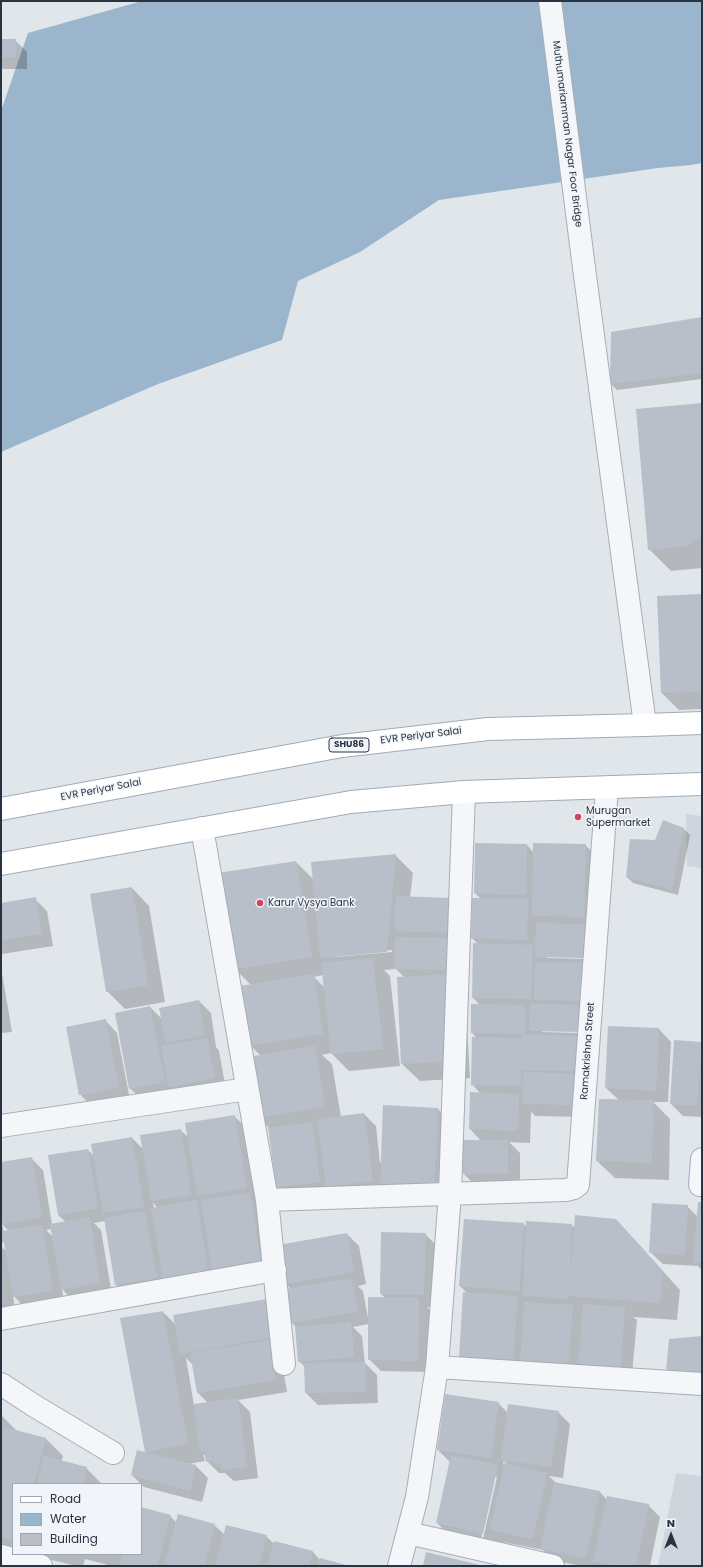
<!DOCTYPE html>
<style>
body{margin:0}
#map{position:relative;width:703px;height:1567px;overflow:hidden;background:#e1e6eb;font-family:Poppins,sans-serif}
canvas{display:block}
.frame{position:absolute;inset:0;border:2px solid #293443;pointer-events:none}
.legend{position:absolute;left:12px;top:1483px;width:130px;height:72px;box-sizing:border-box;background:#f1f4f8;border:1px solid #a1a7b0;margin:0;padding:5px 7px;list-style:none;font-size:12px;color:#293443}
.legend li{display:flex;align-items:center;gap:8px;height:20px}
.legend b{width:20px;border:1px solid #a1a7b0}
.north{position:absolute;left:651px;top:1515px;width:40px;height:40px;-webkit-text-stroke:3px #f1f4f8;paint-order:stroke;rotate:0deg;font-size:11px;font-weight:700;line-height:16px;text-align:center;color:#293443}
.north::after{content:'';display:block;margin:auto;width:14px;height:18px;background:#293443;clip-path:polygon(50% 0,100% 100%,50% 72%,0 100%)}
</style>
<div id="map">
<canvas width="703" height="1567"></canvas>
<div class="frame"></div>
<ul class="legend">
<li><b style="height:5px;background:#fff"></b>Road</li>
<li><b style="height:11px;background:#9bb6cc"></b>Water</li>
<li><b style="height:11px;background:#b8bfc8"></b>Building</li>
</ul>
<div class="north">N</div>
</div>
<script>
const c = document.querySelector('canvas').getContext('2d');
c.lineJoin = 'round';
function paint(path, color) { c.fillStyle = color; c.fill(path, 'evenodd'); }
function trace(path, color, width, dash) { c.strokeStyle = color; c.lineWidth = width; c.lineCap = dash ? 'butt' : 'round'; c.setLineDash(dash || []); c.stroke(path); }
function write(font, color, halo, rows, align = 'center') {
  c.font = font + ' Poppins,sans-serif'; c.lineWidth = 3; c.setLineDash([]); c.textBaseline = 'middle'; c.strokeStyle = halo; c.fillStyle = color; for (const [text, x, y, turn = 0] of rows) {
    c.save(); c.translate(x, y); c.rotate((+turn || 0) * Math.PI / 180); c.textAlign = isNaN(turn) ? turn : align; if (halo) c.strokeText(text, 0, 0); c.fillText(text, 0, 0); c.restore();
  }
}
paint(new Path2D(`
 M686 814 702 816V868L687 866Z
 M676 1473 702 1476V1566H658Z`), '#cfd5dd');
paint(new Path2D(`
 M142 1H702V163L691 165 658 168 439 200 360 252 298 281 282 340 158 384 1 452V111L28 33Z`), '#9bb6cc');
paint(new Path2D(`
 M1 40H15L27 52V69H1Z
 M702 318V379L617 390 611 384Z
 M702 404V568L671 571 649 549Z
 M702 595V709L679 710 662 693Z
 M684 829 690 835 678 895 633 883 627 877 656 841Z
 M527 845 534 853 585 845 603 862 589 1117 535 1116 531 1111 530 1143 509 1142 520 1153V1186H476L464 1174 481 1141 470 1129 471 1093 481 1094 472 1084 477 1038 472 1033 480 1005 473 998 479 945 472 938 481 899 475 893ZM547 956 590 957V959L547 958ZM542 1030 585 1031 579 1033 542 1032Z
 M395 855 413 873 410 898 450 899 465 992 470 1078 420 1081 402 1064 398 978 404 977 396 969 384 970 390 976 400 1066 349 1071 331 1053 322 1055 332 1064 341 1117 364 1114 376 1126 380 1163 438 1109 455 1126 452 1207 289 1199 277 1187 269 1128 259 1118 261 1056 251 1046V985L235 969 296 862 314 880ZM392 950V952L335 957V955ZM323 975 324 987 314 977Z
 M132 888 149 906 165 1002 125 1009 107 991Z
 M35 899 47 911 53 946 2 954 1 952V904Z
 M1 967 12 1032 1 1033Z
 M199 1001 211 1013 216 1047 219 1051 226 1090 142 1100 130 1088 150 1007 163 1020Z
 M105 1020 117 1033 130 1100 92 1107 80 1094Z
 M659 1029 671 1042 668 1102H653L670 1119 669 1180 615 1178 597 1161 619 1100 606 1088Z
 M701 1043 702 1117 683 1116 671 1104Z
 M234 1116 252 1133 278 1279 128 1296 116 1284 105 1221 94 1223 101 1230 112 1295 74 1301 62 1289 64 1302 26 1309 13 1295 16 1316 1 1318V1246L7 1252 5 1242 1 1243V1163L31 1158 43 1170 52 1224 66 1222 58 1215 88 1150 94 1156 92 1144 132 1138 143 1149 180 1130 188 1137ZM153 1202 155 1205 158 1208H154ZM2 1224 9 1231 4 1232ZM52 1229 54 1238 46 1230Z
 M702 1203V1270L697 1265V1266L663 1264 650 1252 687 1206 698 1217Z
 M524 1224 527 1228 571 1225 575 1228 633 1238 680 1290 677 1320 633 1317 637 1320 631 1386 477 1375 467 1293 460 1286Z
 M347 1234 359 1246 366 1284 358 1286 363 1291 368 1318 385 1298 381 1294 425 1234 437 1246 436 1307H427L431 1311 430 1372 381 1371 369 1359V1324L353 1327 362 1336 365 1363 377 1375 378 1403 318 1405 306 1393 305 1367 299 1361 296 1327 292 1323 291 1289 286 1284Z
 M267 1300 281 1356 287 1392 238 1400 250 1412 258 1478 234 1481 225 1473H219L207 1461 206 1456 203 1454 205 1461 188 1464 196 1466 208 1478 202 1502 144 1487 132 1475 148 1454 145 1451 163 1312 176 1325ZM186 1358 193 1365 198 1393 208 1403 194 1405Z
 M498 1403 508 1413 558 1412 570 1424 563 1478 549 1476 556 1483 600 1492 607 1500 648 1505 660 1517 650 1566H581L553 1560 543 1550 503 1542 501 1550 455 1541 437 1523 450 1462 438 1450ZM504 1461 508 1465 503 1464ZM494 1477H497L483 1539 481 1538Z
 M1 1415 17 1431 45 1438 63 1456 61 1462 86 1468 102 1484H13V1552L1 1549Z
 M141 1508 170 1516 177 1523 214 1525 225 1535 266 1536 274 1544 313 1552 320 1560 348 1566H112L85 1559 83 1566H76L40 1557 38 1554H141Z`), '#0003');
paint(new Path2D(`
 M1 39H16V57H1Z
 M702 317V373L610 384 611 332Z
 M702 403V536L687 546 648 550 636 409Z
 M702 594V692L661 693 657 596Z
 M663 820 684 828 672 890 626 877 630 839 655 840Z
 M475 843 527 844 526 895 474 893Z
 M533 843 586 844 584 917 532 916Z
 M396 854 387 952 320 958 311 862Z
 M296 861 312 957 234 969 218 873Z
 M132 887 148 985 106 992 90 894Z
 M396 896 450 898 449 933 394 931Z
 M36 897 42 934 1 940V903Z
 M472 898 528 899 527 940 471 938Z
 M536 923 586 924 585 958 535 957Z
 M395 937 450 938V970L394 969Z
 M473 943 533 945 531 999 472 998Z
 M373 958 383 1049 331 1054 321 963Z
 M535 962 587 963V1001L534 1000Z
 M314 974 323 1034 250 1046 240 986Z
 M448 974 453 1061 401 1064 397 977Z
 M199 1000 205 1035 166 1043 159 1008Z
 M530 1003 581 1005 580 1032 529 1031Z
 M471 1004 526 1005 525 1035 578 1036V1071L522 1070 523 1034 471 1033Z
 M150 1006 165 1082 129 1089 115 1013Z
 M106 1019 119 1088 79 1095 66 1027Z
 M608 1026 659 1028 656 1091 605 1088Z
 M472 1037 522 1038 521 1086 471 1085Z
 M207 1038 215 1078 168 1087 161 1046Z
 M674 1040 702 1042 697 1106 670 1104Z
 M315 1046 325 1107 258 1118 248 1057Z
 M523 1072 578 1074V1105L522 1104Z
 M470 1092 519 1094 518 1131 469 1129Z
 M599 1099 653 1100 652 1163 596 1161Z
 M383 1105 438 1108 434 1190 380 1188Z
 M364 1113 373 1181 326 1187 317 1119Z
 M235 1115 247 1188 197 1196 185 1123Z
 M312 1122 320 1182 276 1187 268 1128Z
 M181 1129 191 1195 151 1201 140 1135Z
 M132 1137 144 1207 103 1213 91 1144Z
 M463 1140H508V1174H463Z
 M88 1149 98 1208 58 1215 48 1155Z
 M32 1157 42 1217 1 1224V1162Z
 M250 1193 261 1262 212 1270 201 1200Z
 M197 1200 208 1272 163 1279 151 1208Z
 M698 1202H702V1263L693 1262Z
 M652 1203 688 1205 685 1255 649 1253Z
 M145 1211 157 1278 115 1285 104 1218Z
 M575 1215 616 1219 663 1271 660 1303 568 1296V1299L523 1296 526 1221 572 1224 569 1290Z
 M90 1217 100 1283 61 1290 50 1224Z
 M464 1219 524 1223 519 1291 459 1286Z
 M42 1225 53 1291 13 1297 2 1231Z
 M381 1232 426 1233 424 1295 380 1294Z
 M347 1233 354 1272 285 1284 278 1245Z
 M351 1278 358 1312 291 1323 285 1289Z
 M463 1292 518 1296 513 1362 459 1358Z
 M368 1297 419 1298 418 1361 368 1360Z
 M267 1299 274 1337 180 1354 173 1315Z
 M524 1302 573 1305 568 1367 520 1364Z
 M583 1304 625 1307 620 1375 578 1372Z
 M163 1311 188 1444 145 1452 120 1318Z
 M351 1322 354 1357 298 1362 295 1327Z
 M702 1336V1372H666L669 1339Z
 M269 1340 276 1380 197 1393 190 1353Z
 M365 1362 366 1392 305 1393 304 1363Z
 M445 1394 499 1402 491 1458 437 1450Z
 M238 1398 247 1467 221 1470 220 1463H215L214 1461 206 1462 204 1450 199 1451 194 1404Z
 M508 1404 559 1411 551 1467 501 1460Z
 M4 1427 46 1438 34 1484H13V1540L1 1537V1440Z
 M137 1450 196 1465 190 1491 131 1475Z
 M451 1455 498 1465 483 1534 436 1523Z
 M44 1456 87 1467 83 1484H37Z
 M504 1463 547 1473 533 1539 490 1530Z
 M554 1482 600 1491 586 1558 540 1549Z
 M607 1496 649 1504 636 1566H616L593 1561Z
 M141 1507 171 1515 157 1566H119L122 1554H141Z
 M178 1514 215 1524 204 1566H164Z
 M226 1525 267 1535 259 1566H215Z
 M274 1541 313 1551 309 1566H267Z
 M426 1552 480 1565V1566H423Z
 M320 1558 350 1566H318Z`), '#b8bfc8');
const minor = new Path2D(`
 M550 1 584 268 645 725
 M202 828 267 1200 284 1364
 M1 1126 247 1089
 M702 1159 700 1185H702
 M267 1200 566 1190 574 1188 578 1185 607 788
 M1 1319 275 1270
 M437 1367 702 1384
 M1 1384 33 1405 113 1453
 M408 1533 553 1566
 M1 1556 41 1566
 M399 1566 417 1497 437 1367 450 1193 464 792`);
const major = new Path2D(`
 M1 809 342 746 488 729 645 725 702 723
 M1 864 351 802 464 792 702 784`);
trace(minor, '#a6adb5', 24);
trace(major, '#a0abb7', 24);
trace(minor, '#f4f6f9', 22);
trace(major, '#fff', 22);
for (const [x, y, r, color] of [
 [578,817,4,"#d34362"],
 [260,903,4,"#d34362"]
]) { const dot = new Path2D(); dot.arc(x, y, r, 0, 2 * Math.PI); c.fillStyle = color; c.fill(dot); trace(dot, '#f1f4f8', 1.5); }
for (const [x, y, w] of [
 [349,745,40]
]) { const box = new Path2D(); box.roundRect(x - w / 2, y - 7, w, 14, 3); c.fillStyle = '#f1f4f8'; c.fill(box); trace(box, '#293443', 1); }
write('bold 9px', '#293443', null, [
 ["SHU86",349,745]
]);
write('10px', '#293443', '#f1f4f8', [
 ["Muthumariamman Nagar Foor Bridge",567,134,83],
 ["EVR Periyar Salai",421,736,-7],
 ["EVR Periyar Salai",101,790,-11],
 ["Ramakrishna Street",588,1051,-86]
]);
write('10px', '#293443', '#f1f4f8', [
 ["Murugan",586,811],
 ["Supermarket",586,823],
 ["Karur Vysya Bank",268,903]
], 'left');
</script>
